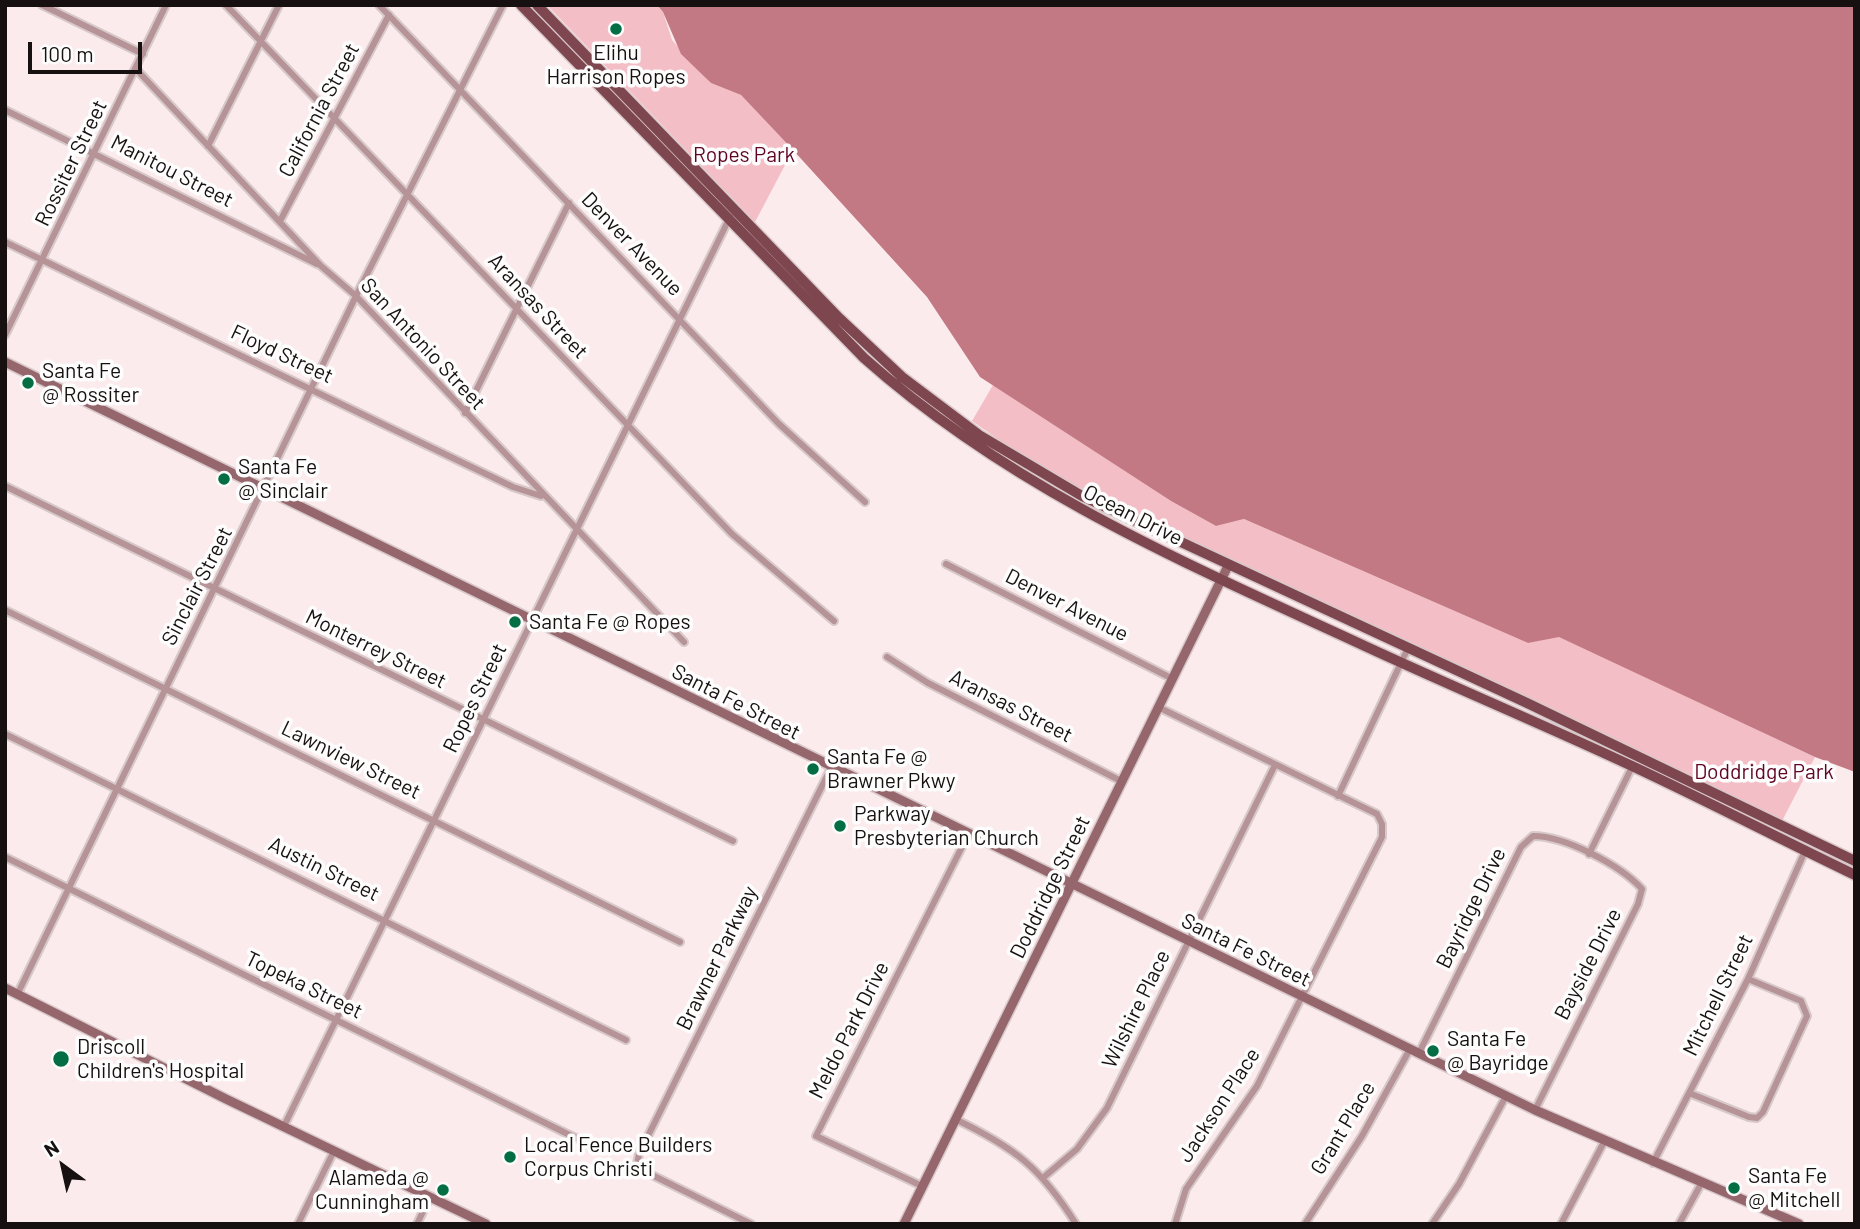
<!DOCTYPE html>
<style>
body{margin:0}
#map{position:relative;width:1860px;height:1229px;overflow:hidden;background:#fcebec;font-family:Barlow,sans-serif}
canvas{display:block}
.frame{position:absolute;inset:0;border:7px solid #171010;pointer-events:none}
.north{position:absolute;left:28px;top:1131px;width:70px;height:70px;-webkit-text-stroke:5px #fdfdfd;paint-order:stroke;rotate:327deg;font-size:19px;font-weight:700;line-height:28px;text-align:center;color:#171010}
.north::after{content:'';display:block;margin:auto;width:24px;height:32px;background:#171010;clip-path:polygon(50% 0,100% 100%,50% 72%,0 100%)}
.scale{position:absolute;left:28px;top:42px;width:114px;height:32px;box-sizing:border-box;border:4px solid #171010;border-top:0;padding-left:9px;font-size:21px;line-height:24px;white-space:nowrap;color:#171010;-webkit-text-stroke:5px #fdfdfd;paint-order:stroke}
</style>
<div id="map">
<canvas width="1860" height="1229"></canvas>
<div class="frame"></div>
<div class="north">N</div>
<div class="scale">100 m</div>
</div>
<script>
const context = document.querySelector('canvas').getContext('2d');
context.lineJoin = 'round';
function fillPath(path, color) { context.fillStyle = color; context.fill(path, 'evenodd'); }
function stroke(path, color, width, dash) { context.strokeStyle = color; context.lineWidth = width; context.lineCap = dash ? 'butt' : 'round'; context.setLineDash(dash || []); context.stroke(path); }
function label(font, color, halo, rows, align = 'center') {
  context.font = font + ' Barlow,sans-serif'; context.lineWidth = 7; context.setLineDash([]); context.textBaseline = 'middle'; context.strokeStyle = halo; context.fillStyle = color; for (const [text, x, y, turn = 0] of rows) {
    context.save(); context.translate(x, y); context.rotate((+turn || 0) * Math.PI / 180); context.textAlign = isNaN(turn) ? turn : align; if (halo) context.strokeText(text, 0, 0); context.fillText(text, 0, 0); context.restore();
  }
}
fillPath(new Path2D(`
 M547,5H657L663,12L672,40L711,83L741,95L793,150L755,222Z
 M993,385L1171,501L1216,526L1244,519L1528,643L1559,636L1815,757L1782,821L1060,478L1025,458L972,421Z`), '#f3bec5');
fillPath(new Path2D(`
 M657,5H1855V772L1815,757L1559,637L1528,643L1244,519L1216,526L1171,501L980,377L927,297L793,150L741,95L711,83L681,54L663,12Z`), '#c27984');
const street = new Path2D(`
 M42,5L143,54
 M226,5L732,534L834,621
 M379,5L779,424L865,502
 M136,69L321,266L356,296L684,642
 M5,110L317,264
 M208,146L279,5
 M280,221L389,15
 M5,242L513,487L541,496
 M5,335L166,5
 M465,413L569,203
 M5,486L733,841
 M946,564L1171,678
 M5,610L680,942
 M887,657L928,683L1121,781
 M1158,707L1377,814L1382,824V837L1257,1086L1186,1189L1175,1224
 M5,734L626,1040
 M1338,796L1408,648
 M1589,854L1633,765
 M5,857L588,1144
 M17,995L356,296L503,5
 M1419,1053L1521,847L1533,836C1565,836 1620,865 1642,889L1638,904L1535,1110
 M1689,1093L1749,1117L1757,1118L1763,1112L1807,1016L1801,1001L1748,979
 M955,1119C1015,1148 1040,1167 1076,1224
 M284,1126L730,217
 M1653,1163L1748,979L1806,849
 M1044,1177L1077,1149L1107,1108L1275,765
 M922,1186L816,1136L968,835
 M298,1224L334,1151
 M417,1224L430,1197
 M751,1224L646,1172L637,1164L639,1154L831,768
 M1305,1224L1362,1136L1410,1049
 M1432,1224L1459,1184L1506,1096
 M1561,1224L1604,1142
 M1679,1224L1701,1184`);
const secondary = new Path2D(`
 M5,362L1535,1110L1799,1224
 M5,988L226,1099L486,1224
 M904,1224L1228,566`);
const primary = new Path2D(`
 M521,5L864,358C1009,487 1180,561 1354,641C1446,684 1540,723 1632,766C1707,801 1780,839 1855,875
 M537,5L839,318L902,377L979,435L1082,496L1527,703L1855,861`);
stroke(street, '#d7c8c9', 10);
stroke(secondary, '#d7c8c9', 12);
stroke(primary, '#d7c8c9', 13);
stroke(street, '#b59397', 6);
stroke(secondary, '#96666d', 9);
stroke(primary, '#7e464f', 10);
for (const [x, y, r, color] of [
 [616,29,7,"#036d43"],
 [28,383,7,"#036d43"],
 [224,479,7,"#036d43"],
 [515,622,7,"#036d43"],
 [813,769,7,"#036d43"],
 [840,826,7,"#036d43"],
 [1433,1051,7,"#036d43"],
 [61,1059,9,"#036d43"],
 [510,1157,7,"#036d43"],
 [1734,1188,7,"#036d43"],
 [443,1190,7,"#036d43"]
]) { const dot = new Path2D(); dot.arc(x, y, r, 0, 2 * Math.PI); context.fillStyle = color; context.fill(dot); stroke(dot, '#fdfdfd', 2.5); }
label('21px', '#171010', '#fdfdfd', [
 ["Elihu",616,53,"center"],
 ["Harrison Ropes",616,77,"center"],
 ["Santa Fe",42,371],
 ["@ Rossiter",42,395],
 ["Santa Fe",238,467],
 ["@ Sinclair",238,491],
 ["Santa Fe @ Ropes",529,622],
 ["Santa Fe @",827,757],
 ["Brawner Pkwy",827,781],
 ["Parkway",854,814],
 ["Presbyterian Church",854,838],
 ["Santa Fe",1447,1039],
 ["@ Bayridge",1447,1063],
 ["Driscoll",77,1047],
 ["Children's Hospital",77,1071],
 ["Local Fence Builders",524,1145],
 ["Corpus Christi",524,1169],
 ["Santa Fe",1748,1176],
 ["@ Mitchell",1748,1200],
 ["Alameda @",429,1178,"right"],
 ["Cunningham",429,1202,"right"]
], 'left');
label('21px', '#171010', '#fdfdfd', [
 ["California Street",319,110,-62],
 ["Rossiter Street",71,163,-64],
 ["Manitou Street",172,171,27],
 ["Denver Avenue",632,244,46],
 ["Aransas Street",538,306,47],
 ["San Antonio Street",423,344,47],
 ["Floyd Street",282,354,25],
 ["Ocean Drive",1133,515,27],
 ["Sinclair Street",197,586,-63],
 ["Denver Avenue",1067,605,27],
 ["Monterrey Street",376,649,26],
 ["Ropes Street",475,698,-64],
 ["Santa Fe Street",736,702,27],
 ["Aransas Street",1011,706,27],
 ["Lawnview Street",351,760,26],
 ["Austin Street",324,869,26],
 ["Doddridge Street",1050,887,-64],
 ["Bayridge Drive",1471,908,-64],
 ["Santa Fe Street",1246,950,26],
 ["Brawner Parkway",717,958,-64],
 ["Bayside Drive",1588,964,-63],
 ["Topeka Street",304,985,26],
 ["Mitchell Street",1718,995,-64],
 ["Wilshire Place",1136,1009,-64],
 ["Meldo Park Drive",849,1030,-63],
 ["Jackson Place",1219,1105,-57],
 ["Grant Place",1343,1128,-59]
]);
label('21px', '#600423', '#fdfdfd', [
 ["Ropes Park",744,155],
 ["Doddridge Park",1764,772]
]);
</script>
